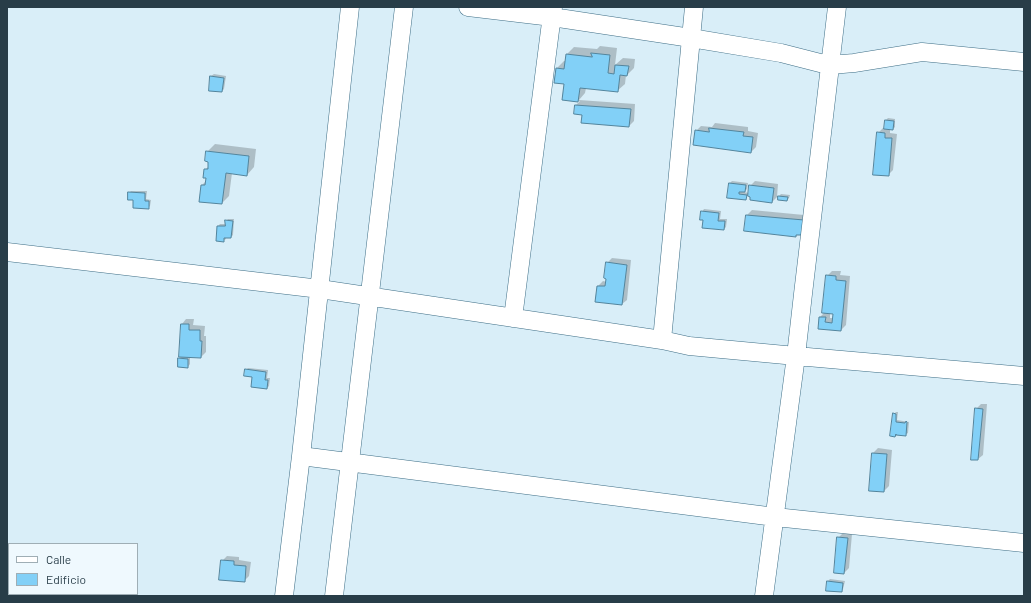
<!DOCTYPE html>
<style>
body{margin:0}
#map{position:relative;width:1031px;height:603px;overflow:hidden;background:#d9eef8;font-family:Barlow,sans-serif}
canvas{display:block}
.frame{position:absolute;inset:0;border:8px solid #283d48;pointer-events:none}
.legend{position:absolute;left:8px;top:543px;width:130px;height:52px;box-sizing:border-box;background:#eff9fe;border:1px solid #9faeb5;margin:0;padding:5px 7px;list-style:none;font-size:12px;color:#283d48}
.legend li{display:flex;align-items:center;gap:8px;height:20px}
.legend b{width:20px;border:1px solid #9faeb5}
</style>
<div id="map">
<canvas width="1031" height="603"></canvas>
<div class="frame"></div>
<ul class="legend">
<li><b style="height:5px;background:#fff"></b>Calle</li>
<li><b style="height:11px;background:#82d0f7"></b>Edificio</li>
</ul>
</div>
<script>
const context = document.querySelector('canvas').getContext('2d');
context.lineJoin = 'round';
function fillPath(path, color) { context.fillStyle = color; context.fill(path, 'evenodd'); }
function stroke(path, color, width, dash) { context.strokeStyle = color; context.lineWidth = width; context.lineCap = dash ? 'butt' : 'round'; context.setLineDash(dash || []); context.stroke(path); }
fillPath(new Path2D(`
 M600,46L617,48L615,65L623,58L635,59L634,68L627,75H626L625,84L617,91L586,88L585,93L579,100L635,104L634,121L629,126L583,114L575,113L576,105L580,101L564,99L565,84L557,68L564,61H566L567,54L574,47L597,49Z
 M214,74L226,76L224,89L222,91L211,76Z
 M888,118L895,119V127L893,129H890V133L897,134L893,170L888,175L878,133L883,128H885L886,120Z
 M715,123L748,127V131L758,133L756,147L751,152L696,131L701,126L712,127Z
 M215,144L256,149L254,167L247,175L232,173L229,196L222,203L202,185L207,180V177L205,170L209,166L207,152Z
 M732,181L748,183L747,189L744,192L749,193L750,186L755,181L778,184L777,197L772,202L751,200V196L748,195L746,199L728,197L730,183Z
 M131,191H147L146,199L151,200L150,206L148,208L134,199L129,193Z
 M781,194L790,195L789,198L787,200L779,196Z
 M704,209L721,211L720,219H727L726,227L724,229L704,219L702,212Z
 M752,210L804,215L802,230L796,236L747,215Z
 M228,219H234L233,235L231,237H226V239L223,241L218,226L220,224H226V221Z
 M612,258L631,260L627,300L622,304L598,286L603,281L607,282V263Z
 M832,271H841L840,275L850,276L846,325L841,330L819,328L820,317L825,312L827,276ZM830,313H834V318H830Z
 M186,319H194L193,325L205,326L204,336H206V352L201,357L190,356V364L188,367L179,359L182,356V324Z
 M248,368L268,370L267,378H270L269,386L267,388L252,387L253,376L246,370Z
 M981,404H987L983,455L978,459L976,409Z
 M896,412H898L897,420L909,422L908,433L905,435L897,434L895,436L894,414Z
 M878,448L892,450L889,486L884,491L873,453Z
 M843,533L852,534L849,568L844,573L838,538Z
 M227,556L239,557V560L251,562L249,576L244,581L222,561Z
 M830,579L845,581L843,589L841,591L828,581Z`), '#0003');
const building = new Path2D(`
 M591,53L610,55L608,73L614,74L615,65L629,66L627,76L620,75L618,92L580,88L578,102L562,100L564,84L554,83L556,68L564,69L566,54L592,57Z
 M210,76L224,78L222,92L209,91Z
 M575,105L631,109L629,127L581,123L582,115L574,114Z
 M885,120L894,121L893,130L884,129Z
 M709,128L744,132L743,136L753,137L751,153L693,145L695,130L709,132Z
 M877,132L885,133V138H892L889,176L873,175Z
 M206,151L249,156L247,176L226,173L222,204L199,202L201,185H205L206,178H203L204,169H208V162L205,161Z
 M729,183L746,185L745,192H739V194L747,195L746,200L727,198Z
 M749,185L774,188L772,203L750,200V197L748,196Z
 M128,192L145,193V201H149V209L133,208V200H128Z
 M778,196L788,197L787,201L778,200Z
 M701,211L719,213L718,221H725L724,230L702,228L703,220H700Z
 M746,215L804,220L803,235H796V237L744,231Z
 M225,220L233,221L231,238H224V242L216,241L217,226H225Z
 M606,262L627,265L622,305L595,302L597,286H605L606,279L604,278Z
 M826,275L836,276V280L846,281L841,331L818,329L819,317H826L825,322L832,323L833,314L822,313Z
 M181,324H189V330H200V341H202L201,358L179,357Z
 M178,358L188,359V368L178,367Z
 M245,369L266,372L265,380H268L267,389L251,387L252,377L244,376Z
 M975,408L983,409L978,460H971Z
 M893,413L896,414V422L905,423L906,421L907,422L906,436L896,435V434L895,437L890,436Z
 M872,453L887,454L884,492L869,491Z
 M837,537L848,538L844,574L834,573Z
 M221,560L234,561V565L246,566L245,582L219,580Z
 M827,581L843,583L842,592L826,591Z`);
fillPath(building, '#82d0f7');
stroke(building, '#53849c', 1);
const minor = new Path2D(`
 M468,7L552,17L691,38L781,53L824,64L831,65L854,63L922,52L1024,62
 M7,252L320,289L662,340L689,346L796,356L1024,376
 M513,318L553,7
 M662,340L694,7
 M301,456L775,517L1024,543
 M284,596L301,456L350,7
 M334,596L404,7
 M764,596L796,356L803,294L837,7`);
stroke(minor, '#3e6e86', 19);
stroke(minor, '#fff', 18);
</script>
